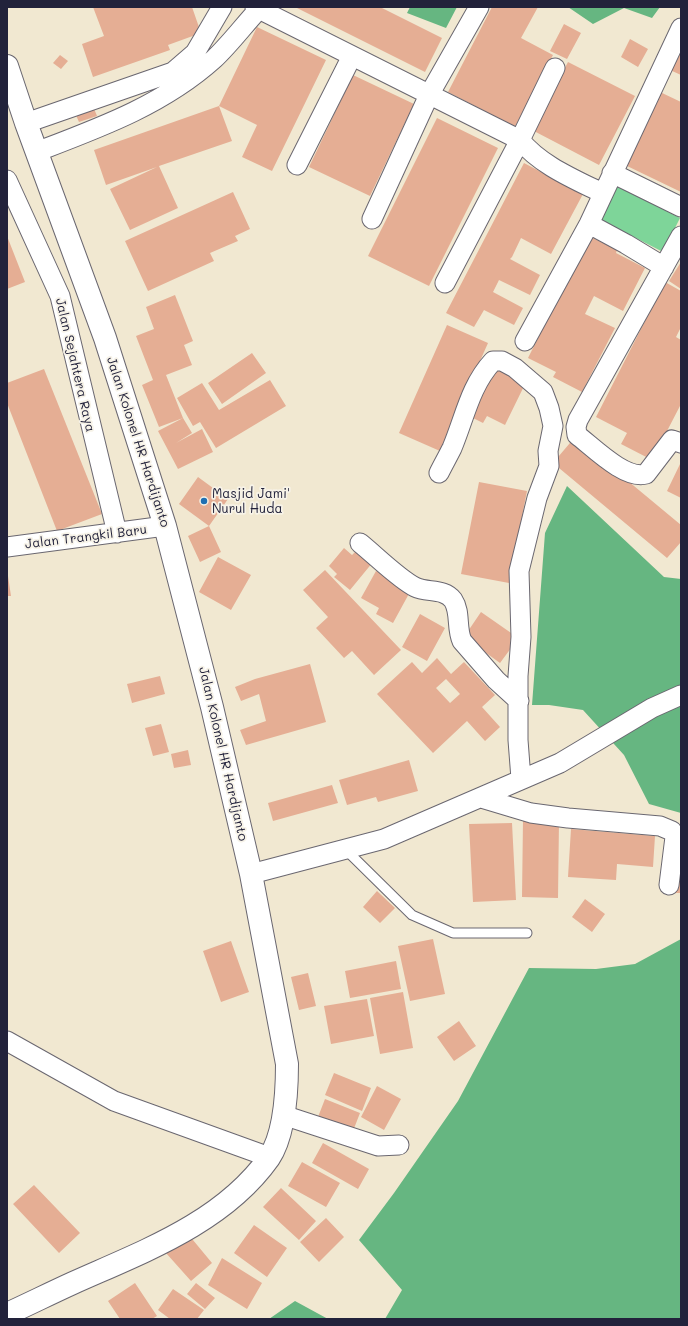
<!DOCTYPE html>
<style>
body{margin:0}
#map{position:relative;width:688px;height:1326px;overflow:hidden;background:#f1e8d1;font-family:Mali,sans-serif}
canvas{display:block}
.frame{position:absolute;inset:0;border:8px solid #22223b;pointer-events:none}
</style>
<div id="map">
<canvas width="688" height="1326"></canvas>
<div class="frame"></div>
</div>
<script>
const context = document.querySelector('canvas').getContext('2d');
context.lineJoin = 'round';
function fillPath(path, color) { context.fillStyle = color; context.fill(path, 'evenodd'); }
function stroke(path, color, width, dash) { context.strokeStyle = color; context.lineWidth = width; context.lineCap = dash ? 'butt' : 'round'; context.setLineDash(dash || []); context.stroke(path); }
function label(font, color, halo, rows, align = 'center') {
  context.font = font + ' Mali,sans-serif'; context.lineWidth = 3.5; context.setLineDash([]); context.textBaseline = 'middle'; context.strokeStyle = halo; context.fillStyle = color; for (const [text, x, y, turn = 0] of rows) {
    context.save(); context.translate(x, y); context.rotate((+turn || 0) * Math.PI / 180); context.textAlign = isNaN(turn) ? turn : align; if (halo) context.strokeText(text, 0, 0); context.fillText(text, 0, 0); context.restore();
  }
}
fillPath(new Path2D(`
 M616,185L680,218L663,252L599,219Z`), '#7ed599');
fillPath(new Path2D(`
 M410,7H457L446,28L407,13Z
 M568,7H660L652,18L624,8L593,24Z
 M567,486L664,577L681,579V813L649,804L624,755L583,710L549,705H532L545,533Z
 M681,939V1319H385L402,1290L359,1240L394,1193L458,1101L529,968L596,969L635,964Z
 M295,1301L328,1319H269Z`), '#66b681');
fillPath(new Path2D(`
 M93,7H192L201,33L168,45L170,50L93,77L82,44L104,36Z
 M295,7H380L442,38L425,72Z
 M492,7H538L521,38L553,55L515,127L448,92Z
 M564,24L581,33L567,59L550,51Z
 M257,27L326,60L272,171L242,157L257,125L219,106L232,141L159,166L178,208L130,230L110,189L157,167L106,185L94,150L219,106Z
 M630,39L648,49L638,67L621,57Z
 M681,48V75L670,70Z
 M60,55L68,61L61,69L53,63Z
 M568,62L635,96L599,165L532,130Z
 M353,75L414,104L370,196L309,167Z
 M660,92L681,102V192L625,165Z
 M93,106L97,116L79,122L75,113Z
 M437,118L498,148L429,286L368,256Z
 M524,163L583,194L551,254L521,238L512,257L510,259L540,275L530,295L499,280L493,292L523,308L514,325L484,310L474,327L446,313Z
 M233,192L250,229L235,236L238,241L210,253L214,261L148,291L125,241Z
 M7,236L25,282L7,289Z
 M589,236L617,250L616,253L645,268L623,311L594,296L585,314L615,328L582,392L553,377L556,372L528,358Z
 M681,262V289L669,281Z
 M665,282L681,291V327L676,337L681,340V404L652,460L621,444L627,433L596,417Z
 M175,295L193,341L184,345L192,365L166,375L183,418L159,427L142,385L153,380L136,336L154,329L146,307Z
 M447,325L488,343L440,451L399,433Z
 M252,353L266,373L222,404L208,383Z
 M493,363L527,380L505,425L487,416L483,423L467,415Z
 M44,369L102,514L57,531L7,403V383Z
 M270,380L286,406L216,448L200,422L193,426L177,398L202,383L219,410Z
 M183,418L192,433L176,443L202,429L213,452L178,469L158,431Z
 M575,437L681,525V542L667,558L553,463Z
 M681,462V498L667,491Z
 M198,477L228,499L209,526L179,504Z
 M479,482L527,491L509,583L461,574Z
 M209,526L221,552L200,562L188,536Z
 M344,548L352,555L358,549L373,562L350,590L334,577L337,574L329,566Z
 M218,557L251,575L231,610L199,592Z
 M325,570L401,650L374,675L352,651L344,658L316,628L328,617L303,590Z
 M376,571L411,590L393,623L376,614L379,608L361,598Z
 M8,576L11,596H7V577Z
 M481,612L514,635L510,641L514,644L500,663L464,637Z
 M420,614L445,628L427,661L402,647Z
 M437,658L451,674L464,662L495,695L482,707L500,727L485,741L467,721L433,753L377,694L412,662L422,673ZM446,679L460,694L450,703L436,688Z
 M310,664L326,722L246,745L240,730L266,721L259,694L241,701L235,687L255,679Z
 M160,676L165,694L132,703L127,684Z
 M161,724L169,752L153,756L145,728Z
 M188,750L191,765L174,768L171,754Z
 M409,760L418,791L378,802L376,797L347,805L339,780Z
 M332,785L338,803L273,821L268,803Z
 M523,820L559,821L558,898L522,897Z
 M512,823L516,900L473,902L469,824Z
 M571,829L655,836L653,867L617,864L616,880L568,877Z
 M680,853H681V893H675Z
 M377,891L395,908L380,923L363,907Z
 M585,899L605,914L592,932L572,917Z
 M433,939L445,994L410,1001L398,946Z
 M231,941L249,992L221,1002L203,951Z
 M396,961L401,989L350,998L345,971Z
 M308,973L316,1006L299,1010L291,977Z
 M403,992L413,1048L380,1054L370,998Z
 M367,999L374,1036L331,1044L324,1006Z
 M459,1021L476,1046L454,1061L437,1037Z
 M334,1073L371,1088L362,1111L325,1095Z
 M377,1086L401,1099L384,1130L361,1117Z
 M325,1099L360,1113L353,1131L318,1117Z
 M323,1143L369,1169L358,1189L312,1163Z
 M302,1162L340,1183L326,1207L288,1186Z
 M34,1185L80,1233L59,1253L13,1204Z
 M281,1188L316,1221L299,1240L263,1207Z
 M326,1218L344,1237L319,1262L300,1242Z
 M254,1225L287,1248L267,1277L234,1253Z
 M188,1234L212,1263L191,1281L166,1253Z
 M222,1258L262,1283L247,1309L208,1285Z
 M135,1283L157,1316L152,1319H120L108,1301Z
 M196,1283L215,1298L205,1309L187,1294Z
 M173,1289L204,1310L197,1319H170L158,1310Z`), '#e5ae94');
const lane = new Path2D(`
 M345,849L412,915L453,933H527`);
const street = new Path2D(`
 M255,7L520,140C540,165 574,179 602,193
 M26,123L173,72L195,53L222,7
 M36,152C99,128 163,105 214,59C230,44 244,25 259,9
 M297,165L352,56
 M612,173L681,207
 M7,180L60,296L117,533
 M372,219L429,95L479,7
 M589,224L626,244L664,267
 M681,236L578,420L576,427L577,435C593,447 625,480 646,474L672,440L681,443
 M445,283L520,140L555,68
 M525,341L589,224L681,28
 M439,473C443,465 448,456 452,448C465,417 470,386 493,361H502L515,368L543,392L549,408L553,426L548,451L549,466L537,498L519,571L521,637L518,676V740L521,779
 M360,543C375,555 399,579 415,587C427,593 444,588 453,600C461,612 456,628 462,641L496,680L519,701
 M7,547L165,526
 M481,798L531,813L568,818L660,826L672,831L675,837L669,885
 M251,874L384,839L560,763L652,708L681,695
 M7,1041L114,1101L269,1157
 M283,1115L378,1146L399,1145`);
const secondary = new Path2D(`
 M7,66L26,123L105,338L165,526L212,707L251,874L287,1064C287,1093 285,1134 269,1158C223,1223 142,1252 73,1283C51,1293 29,1304 7,1314`);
stroke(lane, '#6a6770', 11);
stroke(street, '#6a6770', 21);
stroke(secondary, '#6a6770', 24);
stroke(lane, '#fff', 9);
stroke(street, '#fff', 19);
stroke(secondary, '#fff', 22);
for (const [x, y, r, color] of [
 [204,501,4,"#1f6fb2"]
]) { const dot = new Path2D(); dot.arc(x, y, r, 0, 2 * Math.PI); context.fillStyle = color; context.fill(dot); stroke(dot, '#f7f3e8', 1.5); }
label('13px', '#22223b', '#f7f3e8', [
 ["Jalan Sejahtera Raya",75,365,77],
 ["Jalan Kolonel HR Hardijanto",138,442,72],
 ["Jalan Trangkil Baru",86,537,-7],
 ["Jalan Kolonel HR Hardijanto",223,754,77]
]);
label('13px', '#22223b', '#f7f3e8', [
 ["Masjid Jami'",212,494],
 ["Nurul Huda",212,509]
], 'left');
</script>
